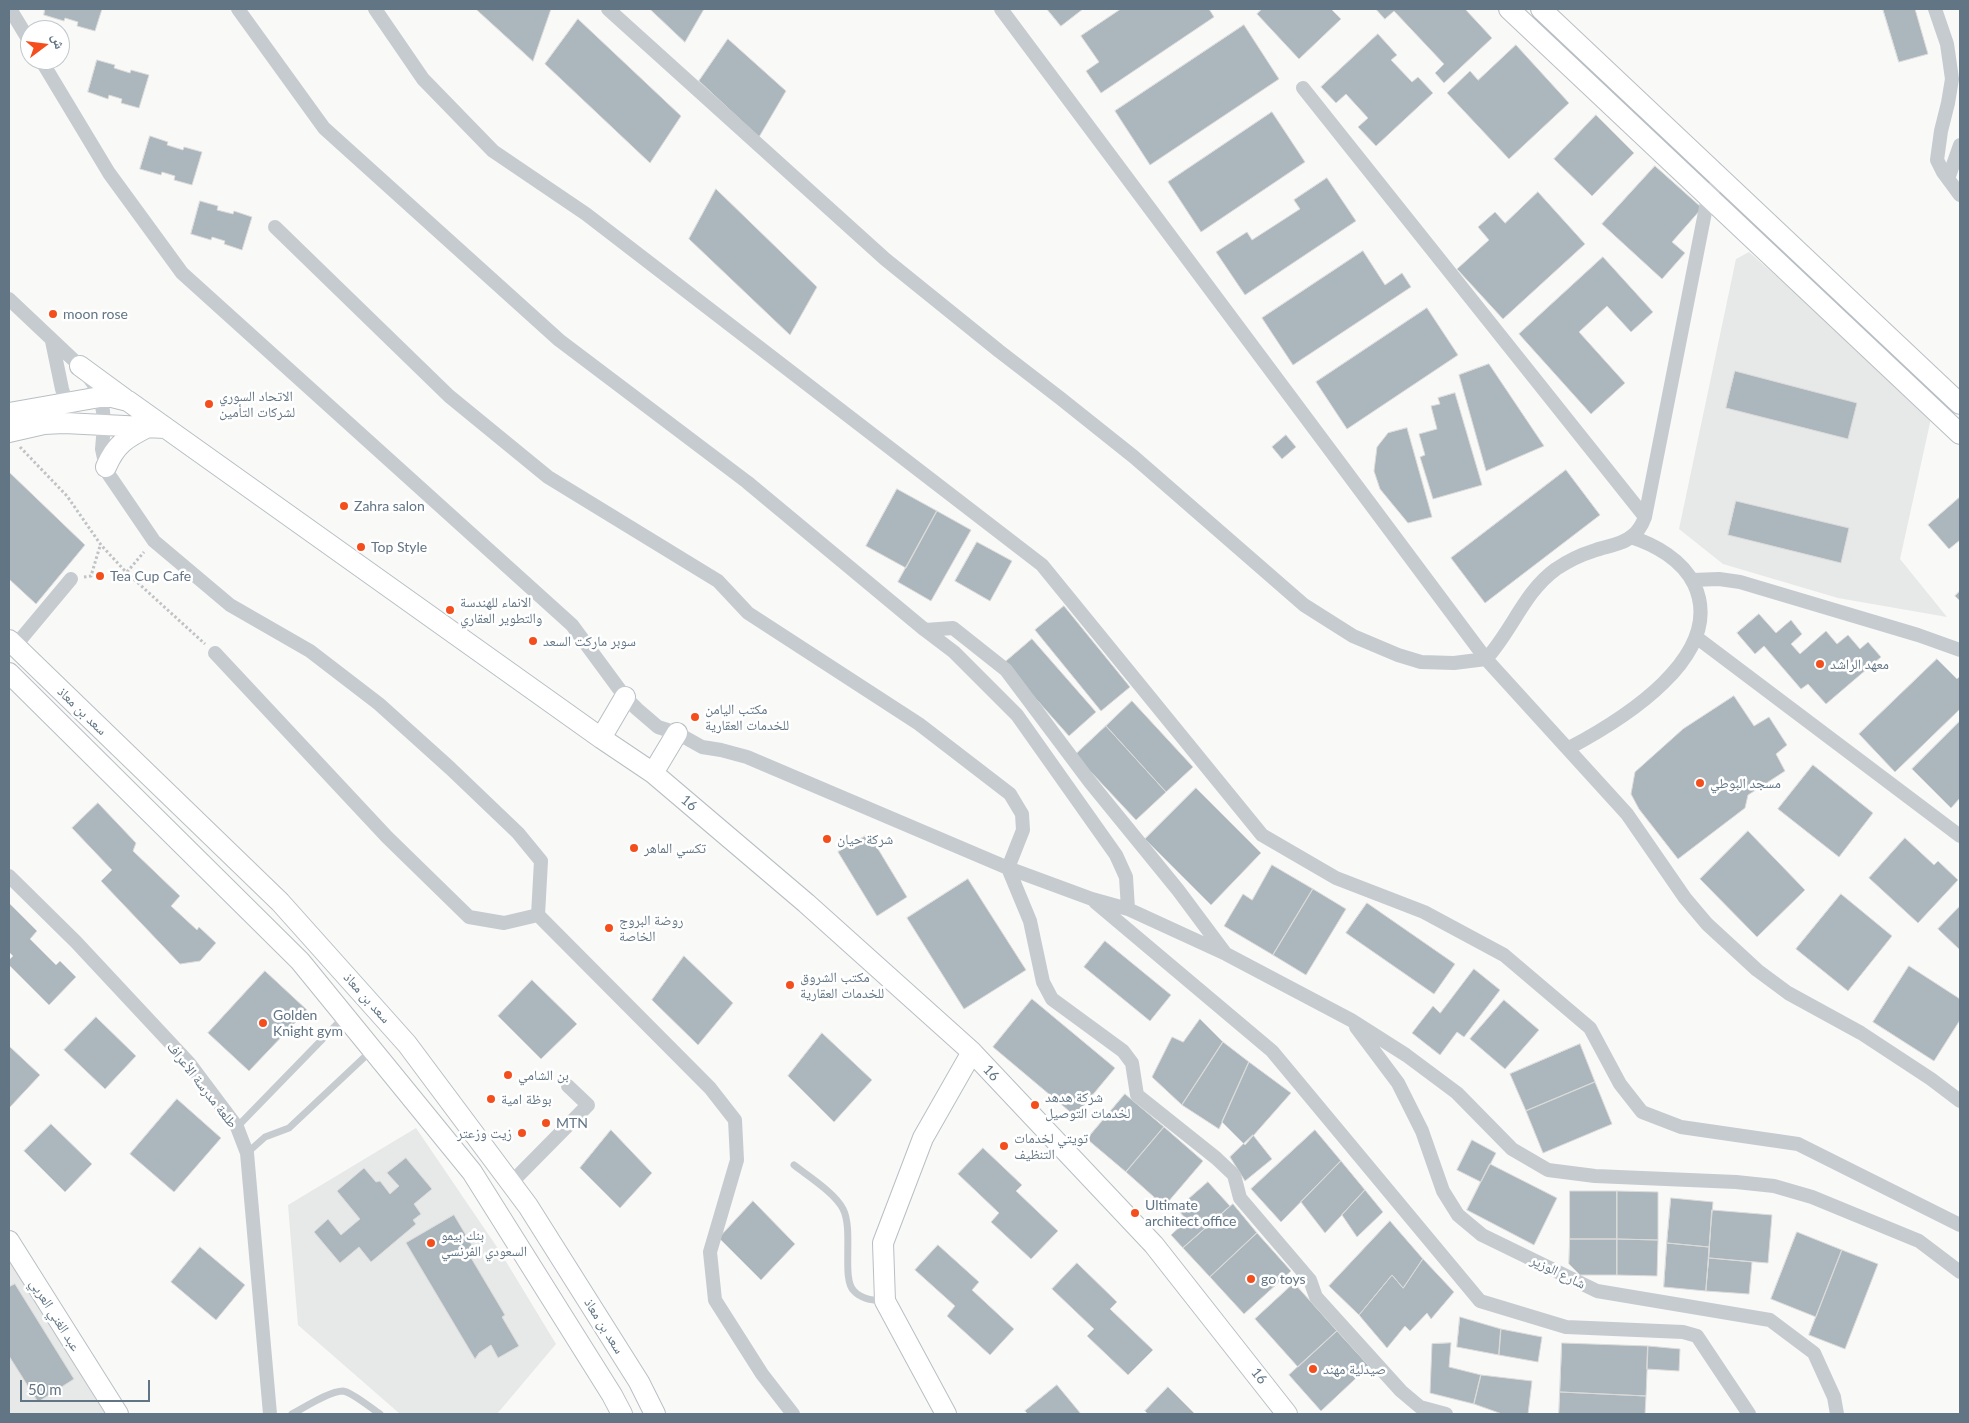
<!DOCTYPE html>
<meta charset="utf-8">
<style>
body{margin:0}
#map{position:relative;width:1969px;height:1423px;overflow:hidden;background:#f9f9f7;font-family:Lato,"Noto Naskh Arabic",sans-serif}
canvas{display:block}
.frame{position:absolute;inset:0;border:10px solid #617585;pointer-events:none}
.north{position:absolute;left:20px;top:20px;width:50px;height:50px;box-sizing:border-box;background:#fff;border:1px solid #c0c8ce;border-radius:50%;rotate:75deg;font-size:14px;font-weight:700;line-height:20px;text-align:center;color:#617585}
.north::after{content:'';display:block;margin:auto;width:18px;height:22px;background:#f44e1d;clip-path:polygon(50% 0,100% 100%,50% 72%,0 100%)}
.scale{position:absolute;left:20px;top:1380px;width:130px;height:22px;box-sizing:border-box;border:2px solid #617585;border-top:0;padding-left:6px;font-size:15px;line-height:18px;white-space:nowrap;color:#617585;-webkit-text-stroke:4px #fff;paint-order:stroke}
</style>
<div id="map">
<canvas width="1969" height="1423"></canvas>
<div class="frame"></div>
<div class="north">ش</div>
<div class="scale">50 m</div>
</div>
<script>
const context = document.querySelector('canvas').getContext('2d');
context.lineJoin = 'round';
function fillPath(path, color) { context.fillStyle = color; context.fill(path, 'evenodd'); }
function stroke(path, color, width, dash) { context.strokeStyle = color; context.lineWidth = width; context.lineCap = dash ? 'butt' : 'round'; context.setLineDash(dash || []); context.stroke(path); }
function label(font, color, halo, rows, align = 'center') {
  context.font = font + ' Lato,"Noto Naskh Arabic",sans-serif'; context.lineWidth = 5; context.setLineDash([]); context.textBaseline = 'middle'; context.strokeStyle = halo; context.fillStyle = color; for (const [text, x, y, turn = 0] of rows) {
    context.save(); context.translate(x, y); context.rotate((+turn || 0) * Math.PI / 180); context.textAlign = isNaN(turn) ? turn : align; if (halo) context.strokeText(text, 0, 0); context.fillText(text, 0, 0); context.restore();
  }
}
fillPath(new Path2D(`
 M1749,252L1932,414L1900,559L1947,617L1838,598L1723,564L1679,529L1736,259Z
 M416,1128L499,1250L556,1344L497,1414H400L298,1325L288,1205Z
 M9,1259L14,1267L105,1414H9Z`), '#e7e8e8');
const building = new Path2D(`
 M45,9H102L95,31L77,26L78,22L65,18L64,21L44,15Z
 M476,9H551L533,61Z
 M650,9H704L685,42Z
 M1047,9H1083L1061,26Z
 M1121,9H1209L1214,17L1101,93L1086,71L1099,62L1081,36Z
 M1262,9H1331L1341,19L1299,59L1257,14Z
 M1376,9H1465L1492,38L1444,83L1435,73L1444,64L1394,11L1385,19Z
 M1883,9H1915L1928,54L1899,62Z
 M578,19L681,116L650,163L545,64Z
 M1244,25L1279,79L1150,165L1115,111Z
 M1378,34L1397,55L1391,60L1412,82L1418,77L1433,93L1376,146L1358,127L1368,118L1346,94L1336,103L1321,87Z
 M728,39L786,91L759,137L699,81Z
 M1516,45L1569,103L1509,159L1447,93L1470,71L1478,80Z
 M97,60L115,65L114,68L130,73L131,70L149,75L139,108L121,103L122,99L109,95L108,99L88,92Z
 M1272,112L1305,162L1201,232L1168,182Z
 M1596,115L1634,153L1592,196L1554,159Z
 M150,136L168,142L167,145L183,150L184,147L202,152L192,185L174,180L175,176L162,172L161,175L140,169Z
 M1655,166L1702,208L1672,242L1685,253L1662,279L1602,224Z
 M1327,178L1356,221L1245,295L1216,252L1247,232L1252,240L1300,209L1294,200Z
 M716,189L817,287L790,335L689,239Z
 M1538,192L1585,244L1503,319L1457,269L1489,240L1478,227L1495,212L1505,223Z
 M200,201L218,206L217,210L233,214L234,211L252,217L242,250L224,244L225,241L212,237L211,240L191,234Z
 M1363,251L1385,285L1402,273L1411,287L1293,365L1262,318Z
 M1603,257L1653,312L1631,332L1607,306L1579,332L1625,383L1591,414L1519,334Z
 M1427,308L1458,355L1347,429L1316,382Z
 M1489,364L1544,446L1486,471L1459,375Z
 M1735,371L1857,403L1848,439L1726,408Z
 M1455,393L1482,485L1433,499L1420,457L1425,455L1419,434L1437,429L1431,406L1440,404L1438,398Z
 M1407,428L1432,517L1408,523L1380,489L1374,471L1377,447L1388,433Z
 M1286,435L1296,447L1282,459L1272,447Z
 M1566,470L1600,515L1485,603L1451,558Z
 M9,472L85,545L36,604L9,579Z
 M897,489L937,511L906,568L866,546Z
 M1960,497V540L1949,549L1928,525Z
 M1736,501L1849,528L1841,563L1728,535Z
 M937,511L971,530L931,601L898,582Z
 M977,542L1012,561L990,601L955,581Z
 M1960,591V601L1955,596Z
 M1064,606L1130,687L1101,711L1035,630Z
 M1759,614L1776,633L1791,620L1802,634L1791,644L1800,654L1826,631L1837,644L1848,635L1860,649L1868,642L1881,657L1826,704L1808,684L1801,689L1764,646L1755,654L1737,633Z
 M1032,639L1096,712L1069,736L1004,663Z
 M1937,659L1957,679L1960,676V709L1895,772L1859,734Z
 M1734,696L1754,726L1769,717L1787,745L1776,754L1785,771L1748,795L1745,808L1678,859L1639,809L1631,794L1635,772L1683,729Z
 M1132,701L1193,767L1166,792L1106,726Z
 M1960,721V798L1951,808L1912,769Z
 M1106,726L1166,792L1136,820L1075,755Z
 M1813,765L1873,813L1839,857L1778,809Z
 M1196,788L1261,853L1211,905L1145,839Z
 M98,803L136,843L133,851L180,896L171,906L197,930L199,927L216,943L200,961L180,964L101,881L112,870L72,828Z
 M1748,831L1805,890L1757,937L1700,879Z
 M869,834L907,897L877,916L838,852Z
 M1905,838L1934,865L1938,861L1958,880L1918,923L1869,878Z
 M1272,865L1313,889L1273,955L1224,926L1243,894L1252,900Z
 M968,879L1026,970L964,1009L907,918Z
 M1313,889L1346,909L1306,975L1273,955Z
 M1841,894L1892,936L1848,991L1796,949Z
 M9,903L37,931L30,939L56,965L60,961L76,977L49,1005L9,965V960L13,956L9,952Z
 M1367,903L1455,964L1434,994L1346,933Z
 M1960,906V950L1938,929Z
 M1105,941L1171,995L1150,1021L1084,967Z
 M684,956L733,1003L698,1045L652,1000Z
 M1909,966L1960,999V1020L1934,1061L1873,1022Z
 M1474,969L1500,990L1464,1037L1457,1032L1440,1055L1412,1033L1433,1006L1440,1013Z
 M265,971L307,1010L249,1071L208,1033Z
 M532,980L577,1024L541,1059L498,1016Z
 M1032,999L1115,1068L1075,1116L993,1047Z
 M1504,1000L1539,1030L1505,1069L1470,1039Z
 M96,1017L136,1056L105,1089L64,1050Z
 M1200,1019L1223,1042L1182,1105L1152,1077L1172,1037L1183,1042Z
 M822,1033L872,1080L834,1122L788,1076Z
 M1223,1042L1249,1062L1219,1129L1182,1105Z
 M1580,1044L1595,1082L1526,1111L1510,1074Z
 M9,1046L40,1075L10,1107L9,1106Z
 M1249,1062L1291,1093L1245,1145L1222,1122Z
 M1595,1082L1612,1124L1543,1153L1526,1111Z
 M1125,1094L1164,1127L1126,1172L1087,1139Z
 M177,1099L221,1138L174,1192L130,1154Z
 M51,1124L92,1164L65,1192L24,1151Z
 M1164,1127L1203,1161L1162,1209L1151,1200L1154,1197L1126,1172Z
 M611,1130L652,1173L620,1208L580,1168Z
 M1315,1130L1341,1161L1281,1222L1251,1189Z
 M1253,1135L1272,1159L1245,1181L1230,1157Z
 M1472,1140L1496,1153L1481,1182L1457,1170Z
 M983,1148L1022,1185L1016,1191L1058,1231L1031,1259L991,1222L999,1213L958,1174Z
 M406,1158L432,1189L414,1204L421,1214L413,1220L416,1224L371,1262L359,1247L340,1263L314,1232L328,1219L341,1235L360,1219L337,1191L364,1168L376,1182L380,1181L390,1194L399,1186L387,1173Z
 M1341,1161L1365,1190L1325,1233L1301,1202Z
 M1490,1164L1557,1198L1534,1245L1467,1210Z
 M1208,1182L1230,1206L1183,1248L1171,1235L1187,1220L1177,1209Z
 M1365,1190L1383,1212L1357,1237L1342,1215Z
 M1570,1191H1617V1239H1570Z
 M1617,1191L1658,1192V1240L1617,1239Z
 M1671,1198L1713,1202L1709,1247L1667,1243Z
 M753,1201L795,1244L761,1280L719,1238Z
 M1233,1204L1257,1233L1210,1277L1183,1248Z
 M1712,1210L1772,1215L1768,1263L1709,1258Z
 M454,1215L473,1247L467,1251L505,1315L502,1317L519,1346L498,1358L491,1345L479,1353L475,1359L406,1243Z
 M1390,1221L1423,1259L1403,1288L1392,1275L1359,1315L1329,1286Z
 M1797,1232L1842,1250L1816,1317L1771,1299Z
 M1257,1233L1291,1271L1244,1314L1210,1277Z
 M1570,1239H1617V1275H1580L1569,1264Z
 M1617,1239L1658,1240L1657,1276L1617,1275Z
 M1667,1243L1709,1247L1706,1291L1664,1287Z
 M938,1245L979,1282L972,1290L1014,1329L990,1355L947,1316L955,1306L915,1270Z
 M200,1247L245,1285L216,1320L171,1282Z
 M1842,1250L1878,1264L1845,1349L1809,1335Z
 M1709,1258L1752,1262L1749,1294L1706,1291Z
 M1423,1259L1454,1292L1431,1319L1427,1313L1410,1331L1405,1326L1387,1348L1359,1315L1392,1275L1403,1288Z
 M1077,1263L1117,1302L1110,1309L1153,1350L1128,1375L1087,1336L1094,1329L1052,1289Z
 M1294,1283L1337,1331L1298,1367L1255,1319Z
 M15,1284L74,1379L38,1402L9,1356V1287Z
 M1460,1317L1501,1329L1499,1355L1457,1347Z
 M1501,1329L1542,1337L1538,1362L1499,1355Z
 M1337,1331L1369,1366L1321,1411L1289,1375Z
 M1451,1343L1449,1367L1481,1375L1474,1404L1430,1393L1432,1344Z
 M1562,1343L1648,1346L1646,1396L1560,1392Z
 M1648,1346L1680,1349L1679,1371L1647,1369Z
 M1481,1375L1532,1381L1528,1414H1502L1474,1404Z
 M1057,1385L1081,1414H1028L1025,1411Z
 M1168,1387L1195,1414H1148L1145,1411Z
 M1560,1392L1646,1396L1645,1414H1559Z`);
fillPath(building, '#acb6bd');
stroke(building, '#dbdbd9', 1);
const secondary = new Path2D(`
 M1509,9L1960,434
 M1541,9L1960,404
 M80,366L125,399
 M9,413L100,397H112L128,401L601,738L653,773L806,903L972,1052L1154,1245L1287,1414
 M9,432L44,424L64,423L165,428
 M106,467C116,444 126,438 148,427
 M9,640L280,902L407,1044L528,1206L639,1382L655,1414
 M9,673L300,961L472,1172L612,1395L622,1414
 M601,738L625,697
 M653,773L677,733
 M9,1241L118,1414
 M946,1414L885,1301L883,1243L923,1138L972,1052`);
stroke(secondary, '#b8bfc4', 22);
stroke(new Path2D(`
 M20,447L67,496L101,545L126,572L205,644
 M127,572L144,552
 M84,577L91,576L100,546`), '#c0c3c5', 3, [2.5, 2.5]);
stroke(new Path2D(`
 M237,1127L343,1018
 M247,1153L265,1137L289,1128L372,1050
 M794,1165C808,1176 835,1193 843,1209C854,1230 841,1279 854,1291C861,1299 872,1300 882,1301
 M292,1414C304,1408 329,1391 343,1391C352,1392 372,1409 380,1414`), '#c6cbcf', 7);
stroke(new Path2D(`
 M10,9L30,42
 M238,9L324,128L559,340L747,482L925,630L954,652L1017,715L1116,855L1126,877L1128,909
 M375,9L423,79L493,151L586,214L1042,565L1262,835L1336,878L1424,912L1504,955L1590,1028L1620,1084L1642,1112L1681,1127L1798,1144L1960,1225
 M608,9L885,259L999,351L1060,398L1134,457L1304,605L1353,636L1398,655L1421,662L1454,663L1486,659C1512,631 1524,592 1556,569C1568,561 1580,555 1593,551C1606,546 1622,545 1632,536C1639,531 1642,525 1645,517L1708,197L1721,178
 M1001,9L1486,659L1627,814L1685,898L1707,924L1757,970L1788,993L1861,1033L1931,1079L1960,1101
 M1935,9L1947,44L1952,79L1948,103L1941,131L1937,160L1943,172L1960,195
 M41,60L109,173L182,273L572,625L625,697L637,709L658,727L677,733L702,747L721,750L747,757L1008,868L1092,899L1128,909L1226,954L1351,1020L1406,1055L1457,1093L1512,1149L1548,1170L1595,1176L1736,1182L1774,1186L1812,1197L1919,1241L1960,1272
 M1303,88L1645,517
 M1948,179L1960,145
 M275,227L449,396L548,477L718,581L748,613L919,724L1010,794L1022,814L1023,830L1008,868L1030,921L1043,982L1052,999L1123,1051L1132,1063L1137,1095L1216,1158L1234,1175L1240,1198L1310,1280L1316,1297L1401,1391L1420,1407L1446,1414
 M9,299L80,366L93,383L100,397L103,411L104,426L102,449L107,472L154,541L230,605L310,651L379,704L450,768L518,833L541,861L538,915L710,1088L735,1120L737,1160L710,1252L715,1300L762,1374L793,1414
 M52,341L62,389L69,411
 M1692,580L1719,579L1740,582L1918,635L1960,650
 M925,630L953,628L1006,670L1090,782L1178,890L1225,953
 M1696,637L1960,836
 M15,646L71,579
 M215,653L387,837L469,917L504,923L538,915
 M1569,748C1620,721 1728,656 1694,584C1682,560 1656,545 1631,537
 M9,876L76,942L189,1063L237,1127L247,1153L270,1414
 M1095,902L1272,1051L1480,1301L1566,1327L1683,1332L1697,1336L1749,1414
 M1356,1027L1398,1083L1422,1131L1443,1191L1458,1215L1482,1235L1597,1291L1770,1320L1814,1353L1834,1397L1837,1414
 M511,1183L588,1105L568,1086`), '#c6cbcf', 14);
stroke(secondary, '#fff', 20);
for (const [x, y, r, color] of [
 [53,314,5,"#f44e1d"],
 [209,404,5,"#f44e1d"],
 [344,506,5,"#f44e1d"],
 [361,547,5,"#f44e1d"],
 [100,576,5,"#f44e1d"],
 [450,610,5,"#f44e1d"],
 [533,641,5,"#f44e1d"],
 [1820,664,5,"#f44e1d"],
 [695,717,5,"#f44e1d"],
 [1700,783,5,"#f44e1d"],
 [827,839,5,"#f44e1d"],
 [634,848,5,"#f44e1d"],
 [609,928,5,"#f44e1d"],
 [790,985,5,"#f44e1d"],
 [263,1023,5,"#f44e1d"],
 [508,1075,5,"#f44e1d"],
 [491,1099,5,"#f44e1d"],
 [1035,1105,5,"#f44e1d"],
 [546,1123,5,"#f44e1d"],
 [522,1133,5,"#f44e1d"],
 [1004,1146,5,"#f44e1d"],
 [1135,1213,5,"#f44e1d"],
 [431,1243,5,"#f44e1d"],
 [1251,1279,5,"#f44e1d"],
 [1313,1369,5,"#f44e1d"]
]) { const dot = new Path2D(); dot.arc(x, y, r, 0, 2 * Math.PI); context.fillStyle = color; context.fill(dot); stroke(dot, '#fff', 2); }
label('14px', '#617585', '#fff', [
 ["moon rose",63,314],
 ["الاتحاد السوري",219,396],
 ["لشركات التأمين",219,412],
 ["Zahra salon",354,506],
 ["Top Style",371,547],
 ["Tea Cup Cafe",110,576],
 ["الانماء للهندسة",460,602],
 ["والتطوير العقاري",460,618],
 ["سوبر ماركت السعد",543,641],
 ["معهد الراشد",1830,664],
 ["مكتب اليامن",705,709],
 ["للخدمات العقارية",705,725],
 ["مسجد البوطي",1710,783],
 ["شركة حيان",837,839],
 ["تكسي الماهر",644,848],
 ["روضة البروج",619,920],
 ["الخاصة",619,936],
 ["مكتب الشروق",800,977],
 ["للخدمات العقارية",800,993],
 ["Golden",273,1015],
 ["Knight gym",273,1031],
 ["بن الشامي",518,1075],
 ["شركة هدهد",1045,1097],
 ["لخدمات التوصيل",1045,1113],
 ["بوظة امية",501,1099],
 ["MTN",556,1123],
 ["زيت وزعتر",512,1133,"right"],
 ["تويتي لخدمات",1014,1138],
 ["التنظيف",1014,1154],
 ["Ultimate",1145,1205],
 ["architect office",1145,1221],
 ["بنك بيمو",441,1235],
 ["السعودي الفرنسي",441,1251],
 ["go toys",1261,1279],
 ["صيدلية مهند",1323,1369]
], 'left');
label('14px', '#617585', '#fff', [
 ["سعد بن معاذ",82,711,44],
 ["16",689,803,40],
 ["سعد بن معاذ",367,998,48],
 ["16",991,1073,48],
 ["طلعة مدرسة الأعراف",202,1085,52],
 ["شارع الوزير",1558,1272,26],
 ["عبد الغني العربي",55,1315,58],
 ["سعد بن معاذ",604,1326,58],
 ["16",1259,1376,52]
]);
</script>
